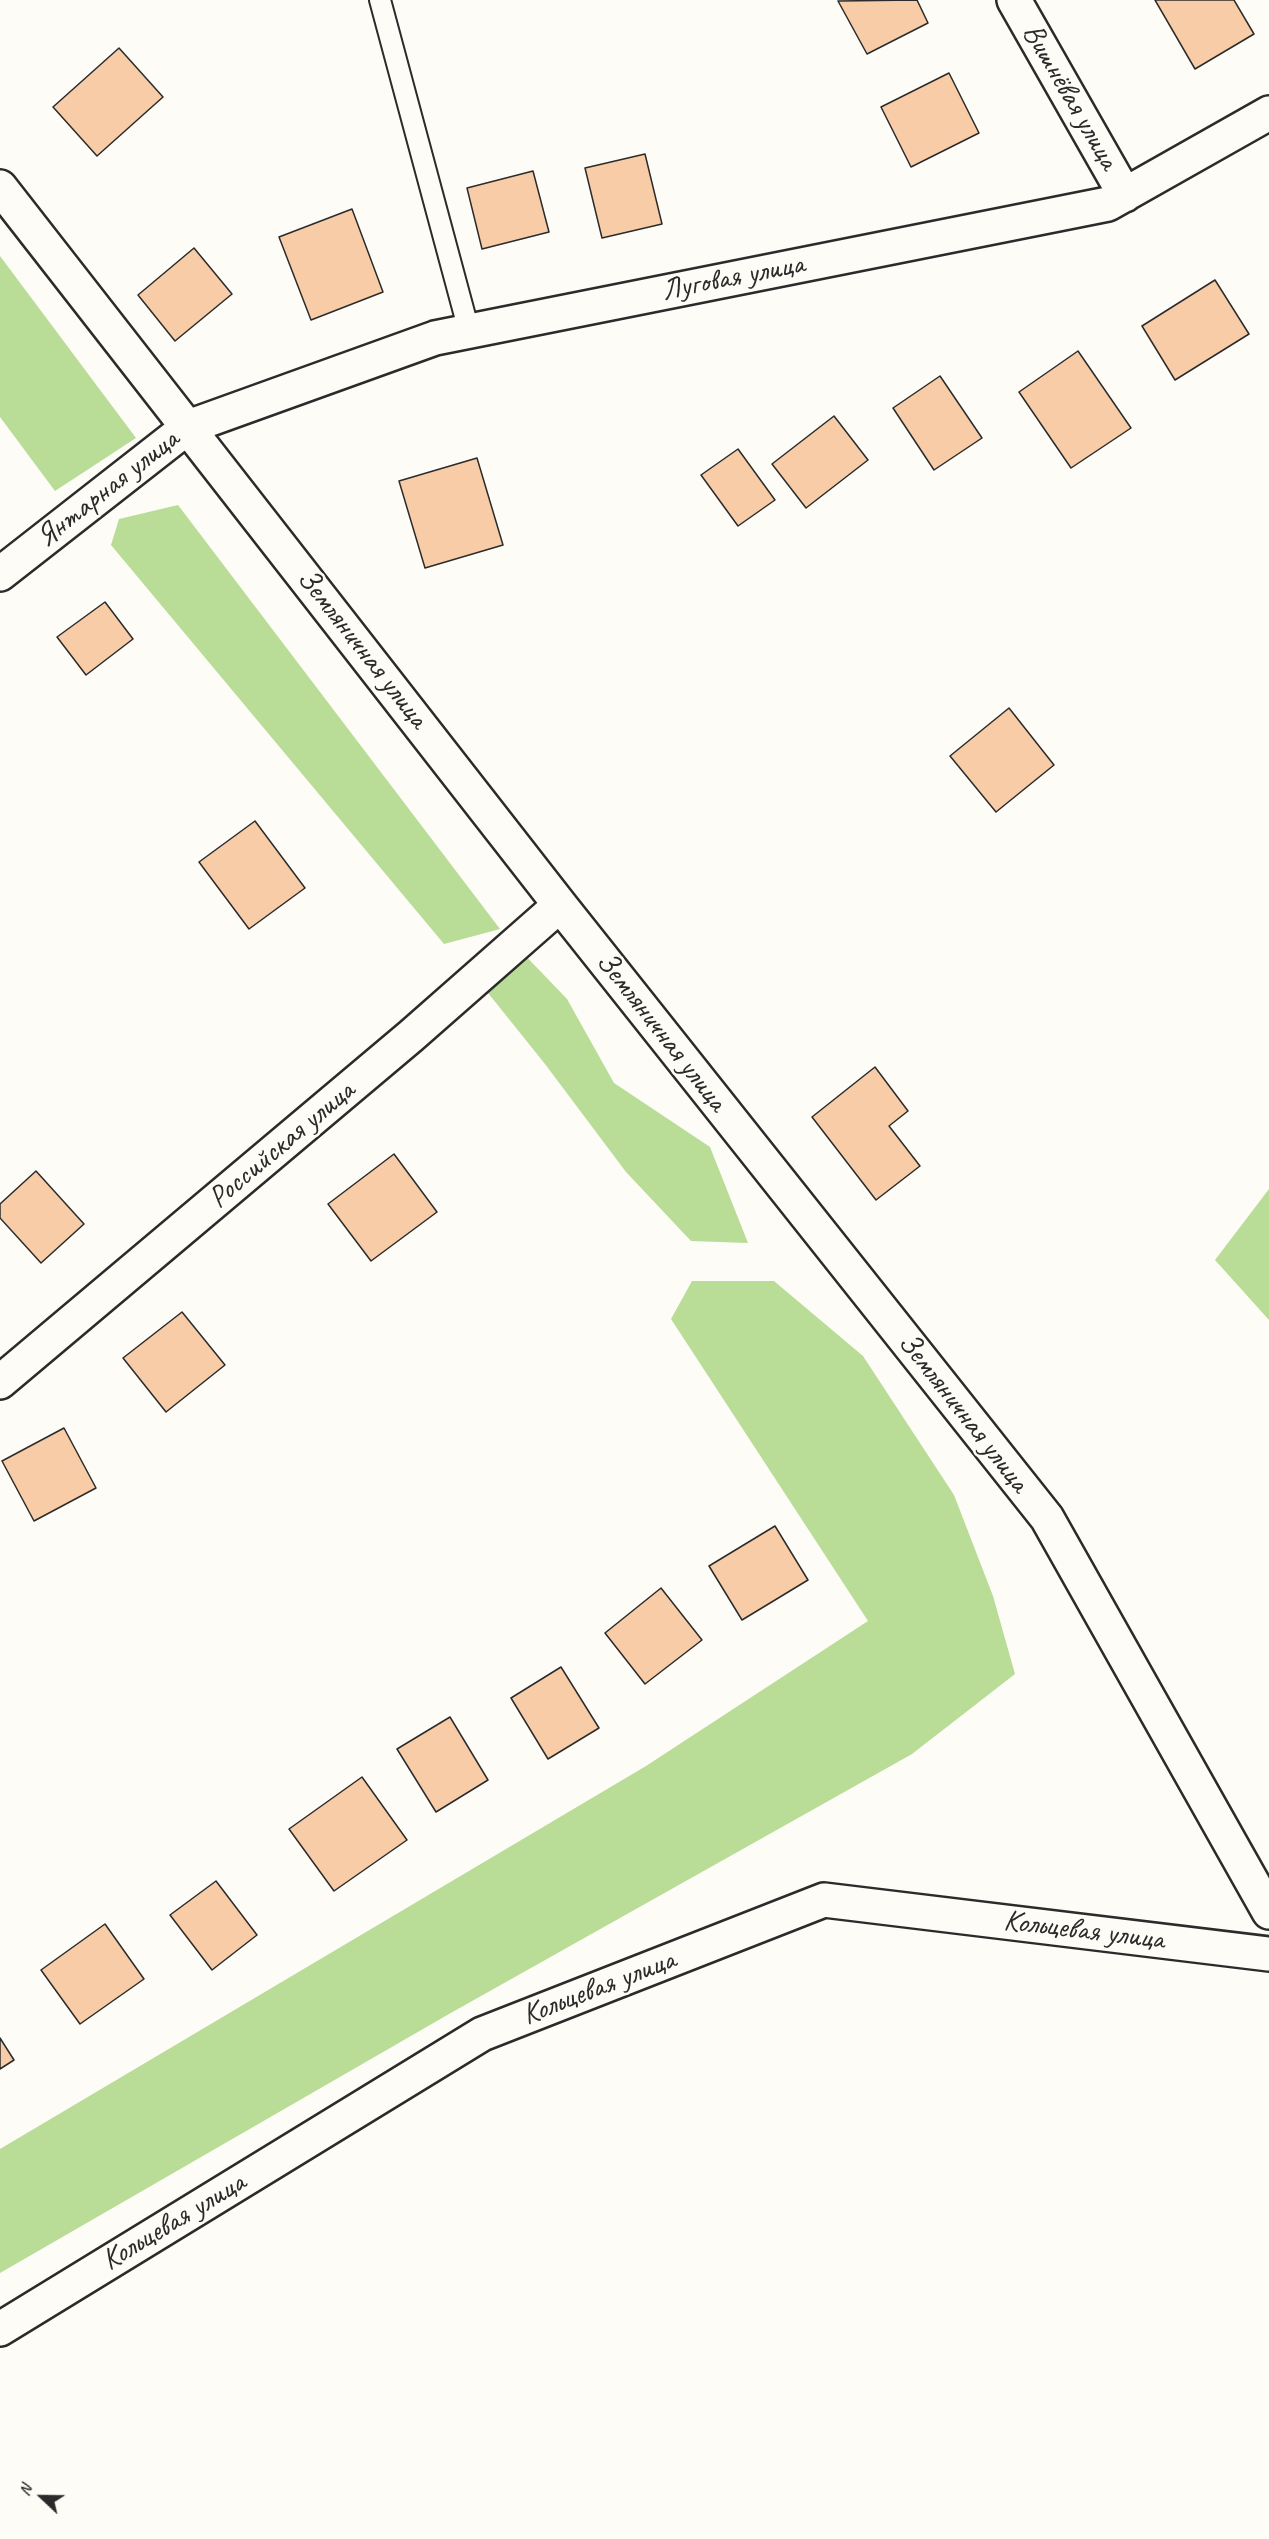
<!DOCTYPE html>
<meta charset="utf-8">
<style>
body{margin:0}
#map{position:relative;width:1269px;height:2539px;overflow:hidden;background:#fdfcf7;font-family:Caveat,sans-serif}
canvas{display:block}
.north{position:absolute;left:12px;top:2467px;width:60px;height:60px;-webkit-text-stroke:4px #fdfcf7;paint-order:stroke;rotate:292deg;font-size:16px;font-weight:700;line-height:24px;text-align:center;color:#2b2b2b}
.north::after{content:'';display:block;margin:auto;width:21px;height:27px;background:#2b2b2b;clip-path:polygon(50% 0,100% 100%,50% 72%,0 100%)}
</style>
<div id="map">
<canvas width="1269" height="2539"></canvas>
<div class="north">N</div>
</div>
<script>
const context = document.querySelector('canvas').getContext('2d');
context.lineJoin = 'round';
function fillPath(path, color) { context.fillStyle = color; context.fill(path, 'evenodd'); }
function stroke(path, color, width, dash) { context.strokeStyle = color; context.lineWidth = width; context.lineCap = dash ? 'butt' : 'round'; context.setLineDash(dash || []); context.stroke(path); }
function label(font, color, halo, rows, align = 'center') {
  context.font = font + ' Caveat,sans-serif'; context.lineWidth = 5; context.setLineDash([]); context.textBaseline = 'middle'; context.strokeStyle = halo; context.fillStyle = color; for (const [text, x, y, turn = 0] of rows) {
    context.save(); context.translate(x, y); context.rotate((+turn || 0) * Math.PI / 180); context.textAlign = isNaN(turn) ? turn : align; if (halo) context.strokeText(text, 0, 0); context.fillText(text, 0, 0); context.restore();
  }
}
fillPath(new Path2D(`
 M0,256L136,438L55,491L0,417Z
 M178,505L500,929L444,944L111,545L119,519Z
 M519,949L567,999L614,1083L710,1147L748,1243L691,1241L626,1172L545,1064L480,983Z
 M1269,1189V1320L1215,1260Z
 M692,1281H774L863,1356L954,1495L993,1596L1015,1674L912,1754L449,2014L0,2273V2149L646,1766L868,1621L671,1319Z`), '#b9dc96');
const building = new Path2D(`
 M917,0L928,23L867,54L838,1Z
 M1155,0H1234L1254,34L1195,69Z
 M119,48L163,97L97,156L53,107Z
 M949,73L979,133L911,167L881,107Z
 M645,154L662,224L602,238L585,168Z
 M533,171L549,232L482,249L467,188Z
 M352,209L383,292L311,320L279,237Z
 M194,248L232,294L175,341L138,295Z
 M1215,280L1249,334L1175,380L1142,326Z
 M1078,351L1131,428L1071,468L1019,392Z
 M940,376L982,438L934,470L893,408Z
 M834,416L868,460L806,508L772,464Z
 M738,449L775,500L738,526L701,475Z
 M477,458L503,545L425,568L399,481Z
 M105,602L133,639L86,675L57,637Z
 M1009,708L1054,765L996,812L950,756Z
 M255,821L305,888L249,929L199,862Z
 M875,1067L908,1111L889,1126L920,1166L876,1200L812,1117Z
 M394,1154L437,1212L371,1261L328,1204Z
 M36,1171L84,1224L41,1263L0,1218V1204Z
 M182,1312L225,1365L166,1412L123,1358Z
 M64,1428L96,1488L34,1521L2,1461Z
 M775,1526L808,1580L742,1620L709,1566Z
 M661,1588L702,1640L645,1684L605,1633Z
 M561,1667L599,1728L548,1759L511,1698Z
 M450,1717L488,1780L436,1812L397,1749Z
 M362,1777L407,1840L334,1891L289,1829Z
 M216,1881L257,1935L212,1970L170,1915Z
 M105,1924L144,1979L80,2024L41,1970Z
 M0,2038L14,2060L0,2069Z`);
fillPath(building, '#f7cca6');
stroke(building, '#2b2b2b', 1.5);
const lane = new Path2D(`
 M380,0L469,331`);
const street = new Path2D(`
 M1014,0L1125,195
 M0,187L560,905L1047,1518L1269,1912
 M0,574L188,427L435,338L1108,204L1269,113
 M0,1382L411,1036L560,905`);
const secondary = new Path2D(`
 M0,2329L482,2034L824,1900L1269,1954`);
stroke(lane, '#2b2b2b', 24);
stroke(street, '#2b2b2b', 38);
stroke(secondary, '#2b2b2b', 38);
stroke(lane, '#fdfcf7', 20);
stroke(street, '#fdfcf7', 33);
stroke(secondary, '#fdfcf7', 33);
label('30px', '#2b2b2b', '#fdfcf7', [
 ["Вишнёвая улица",1070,97,60],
 ["Луговая улица",733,278,-11],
 ["Янтарная улица",108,489,-38],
 ["Земляничная улица",362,649,52],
 ["Земляничная улица",661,1032,52],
 ["Российская улица",282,1145,-40],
 ["Земляничная улица",963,1413,52],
 ["Кольцевая улица",1084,1931,7],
 ["Кольцевая улица",599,1988,-21],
 ["Кольцевая улица",174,2222,-31]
]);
</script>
